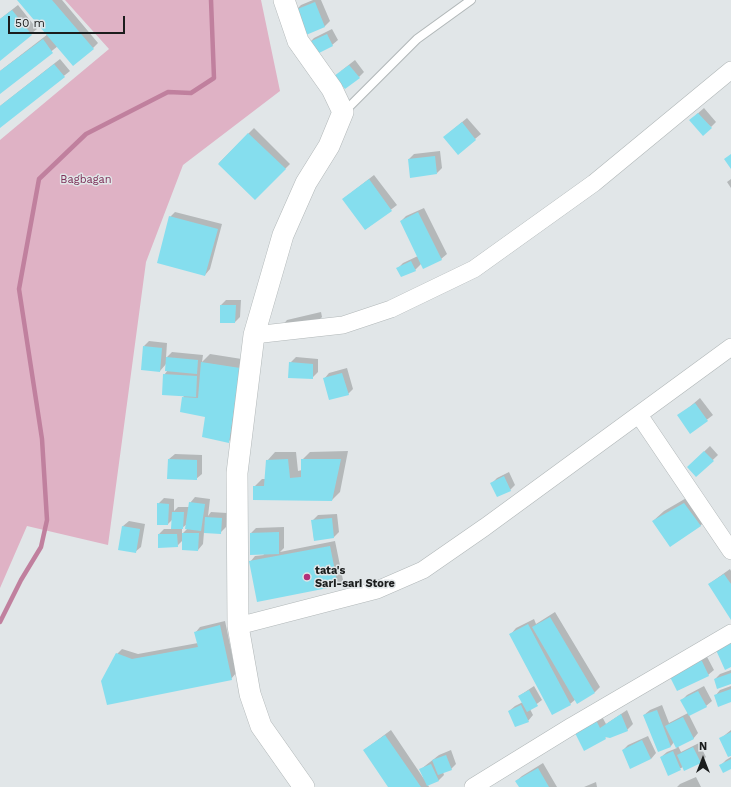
<!DOCTYPE html>
<style>
body{margin:0}
#map{position:relative;width:731px;height:787px;overflow:hidden;background:#e1e6e8;font-family:"Work Sans",sans-serif}
canvas{display:block}
.north{position:absolute;left:683px;top:739px;width:40px;height:40px;-webkit-text-stroke:3px #e1e6e8;paint-order:stroke;rotate:0deg;font-size:11px;font-weight:700;line-height:16px;text-align:center;color:#1b1d1d}
.north::after{content:'';display:block;margin:auto;width:14px;height:18px;background:#1b1d1d;clip-path:polygon(50% 0,100% 100%,50% 72%,0 100%)}
.scale{position:absolute;left:8px;top:16px;width:117px;height:18px;box-sizing:border-box;border:2px solid #1b1d1d;border-top:0;padding-left:5px;font-size:12px;line-height:14px;white-space:nowrap;color:#1b1d1d;-webkit-text-stroke:3px #e1e6e8;paint-order:stroke}
</style>
<div id="map">
<canvas width="731" height="787"></canvas>
<div class="north">N</div>
<div class="scale">50 m</div>
</div>
<script>
const context = document.querySelector('canvas').getContext('2d');
context.lineJoin = 'round';
function fillPath(path, color) { context.fillStyle = color; context.fill(path, 'evenodd'); }
function stroke(path, color, width, dash) { context.strokeStyle = color; context.lineWidth = width; context.lineCap = dash ? 'butt' : 'round'; context.setLineDash(dash || []); context.stroke(path); }
function label(font, color, halo, rows, align = 'center') {
  context.font = font + ' "Work Sans",sans-serif'; context.lineWidth = 3; context.setLineDash([]); context.textBaseline = 'middle'; context.strokeStyle = halo; context.fillStyle = color; for (const [text, x, y, turn = 0] of rows) {
    context.save(); context.translate(x, y); context.rotate((+turn || 0) * Math.PI / 180); context.textAlign = isNaN(turn) ? turn : align; if (halo) context.strokeText(text, 0, 0); context.fillText(text, 0, 0); context.restore();
  }
}
fillPath(new Path2D(`
 M65,0H261L280,91L183,165L146,262L108,545L27,526L0,588V140L109,49Z`), '#dfb2c5');
fillPath(new Path2D(`
 M18,0H62L98,43L93,48L58,46L0,92V71L48,34Z
 M313,0H321L330,21L325,26L306,34L296,10L301,5Z
 M18,5L37,29L0,59V19Z
 M332,29L338,40L332,45L308,44L314,38Z
 M60,59L70,71L0,127V106Z
 M355,60L364,72L359,77L341,71Z
 M704,108L716,122L711,127L696,115Z
 M467,118L481,134L458,153L450,132Z
 M254,128L290,164L255,199L219,163Z
 M440,151L442,168L437,173L409,159L414,154Z
 M374,175L397,205L366,229L343,199Z
 M731,179V188L727,182Z
 M424,208L447,254L441,259L421,264L415,270L398,268L403,263L418,256L401,221L406,216Z
 M175,212L222,224L210,269L205,275L170,217Z
 M226,300H241L240,317L235,322H221V305Z
 M321,312L322,317L317,322L282,326L287,320Z
 M149,341L167,343L166,358L172,352L203,355L202,362L210,354L248,360L236,434L228,442L206,416L183,397L185,395L164,375L168,370L166,364L160,371L144,346Z
 M296,357L318,359V372L312,378L290,363Z
 M347,368L353,389L348,394L324,379L329,373Z
 M700,398L713,415L691,432L679,416Z
 M710,446L718,455L696,476L688,467Z
 M348,451L340,492L332,500L254,487L262,479H266L267,461L275,452H296L298,471L302,470V460L310,452Z
 M175,454L202,455V474L196,479L169,459Z
 M509,472L515,485L510,490L492,483L497,478Z
 M695,493L711,515L700,526L653,521L664,511Z
 M195,497L210,499L208,516L211,512L227,513L226,527L220,533L204,532L203,544L198,550L183,540L177,546L159,534L164,529H172V520L168,524H158V504L164,498L174,499V511L178,507H189L190,503ZM187,524L188,528L182,534V528Z
 M337,514L339,532L334,537L314,539L312,521L318,515Z
 M129,521L145,524L141,547L135,552L119,549L123,526Z
 M284,527V548L280,552L335,541L343,580L338,586L250,562L255,556L264,555L251,533L256,528Z
 M730,569L731,571V618L709,584Z
 M555,612L600,687L595,692L576,699L570,704L511,634L516,628L534,619L536,624Z
 M225,621L236,673L231,679L108,704L117,654L122,649L138,654L198,643L195,633L200,627Z
 M706,655L714,670L708,675L678,690L670,675Z
 M731,670V682L715,679L720,674Z
 M534,686L542,700L530,709L533,715L528,721L509,711L515,706L523,702L519,696Z
 M704,686L712,701L706,706L689,715L698,733L693,739L678,746L681,752L699,743L706,757L700,762L683,767L669,774L661,757L667,752L677,748L674,742L671,746L658,750L644,715L650,710L662,705L669,723L688,713L682,700L687,695Z
 M731,686V701L715,696L720,690Z
 M627,710L633,724L627,730L608,736L584,749L599,711L606,724Z
 M391,730L424,779L421,769L439,755L451,750L456,764L451,769L443,772L444,775L439,780L428,785L429,787H389L364,750Z
 M731,730V755L720,739Z
 M648,736L656,753L651,759L623,750L628,745Z
 M731,757V768L720,766L726,760Z
 M543,763L557,787H520L516,781L522,776Z
 M696,777L701,787H677L680,784Z
 M596,782L597,787H584Z`), '#0003');
stroke(new Path2D(`
 M0,622L21,580L41,547L47,520L42,439L19,289L39,179L86,134L168,92L191,93L214,78L211,0`), '#c0809e', 4.5);
fillPath(new Path2D(`
 M17,0H52L94,49L73,66Z
 M315,2L325,27L306,35L295,10Z
 M12,10L32,35L0,61V19Z
 M327,34L333,46L313,56L307,43Z
 M43,39L53,53L0,94V71Z
 M54,64L65,77L0,128V106Z
 M349,65L360,78L345,89L334,76Z
 M698,113L712,128L703,136L689,120Z
 M462,122L476,140L458,155L443,137Z
 M248,133L286,169L255,200L218,164Z
 M731,154V169L724,159Z
 M435,156L437,174L410,178L408,159Z
 M369,179L392,211L365,230L342,199Z
 M418,212L442,260L423,269L400,221Z
 M169,216L218,229L205,276L157,263Z
 M411,261L416,271L401,277L396,268Z
 M220,305H236L235,323H220Z
 M143,346L162,348L160,372L141,370Z
 M166,357L198,360L197,374L165,371Z
 M201,362L240,368L229,443L202,437L205,417L180,412L182,397L198,398Z
 M289,362L313,364V379L288,378Z
 M342,373L349,395L329,400L323,378Z
 M163,374L197,376L196,397L162,395Z
 M695,403L708,421L690,434L677,415Z
 M704,451L714,461L696,477L687,467Z
 M168,459L197,460V480L167,479Z
 M288,459L290,478L301,477V459H341L332,501L253,500V486H264L266,460Z
 M504,476L511,491L497,497L490,483Z
 M189,502L205,504L201,531L185,529Z
 M157,503L169,504L168,525H157Z
 M684,503L701,526L670,547L652,521Z
 M172,512H184L183,529H171Z
 M205,517L222,518L221,534L204,533Z
 M332,518L334,538L314,541L311,520Z
 M122,526L140,529L136,553L118,550Z
 M279,532V554L250,555V533Z
 M182,533H199L198,551L182,550Z
 M158,534H177L178,547L158,548Z
 M330,546L338,586L257,602L249,561Z
 M724,574L731,584V620L708,584Z
 M550,617L595,693L577,704L532,627Z
 M528,624L571,705L552,715L509,634Z
 M220,625L232,680L107,705L101,681L116,653L132,659L198,647L194,632Z
 M731,643V667L725,670L716,650Z
 M701,659L709,676L677,691L669,675Z
 M731,673V684L717,689L714,679Z
 M731,689V702L718,707L714,695Z
 M529,690L538,706L527,712L518,696Z
 M698,691L707,707L689,716L680,700Z
 M521,705L529,722L515,727L508,711Z
 M657,710L671,747L658,752L643,715Z
 M621,714L628,731L610,738L605,737L606,739L584,751L572,727L594,716L600,728Z
 M683,717L694,739L676,748L665,726Z
 M731,732V756L728,757L719,738Z
 M385,735L421,787H388L363,750Z
 M642,740L651,759L630,769L622,750Z
 M693,747L701,763L684,771L677,755Z
 M673,751L681,770L668,776L660,757Z
 M446,755L452,770L438,775L432,760Z
 M731,759V769L723,773L719,765Z
 M431,764L439,781L427,786L419,769Z
 M538,768L549,787H519L515,781Z`), '#85deee');
const service = new Path2D(`
 M344,112L417,39L471,0`);
const minor = new Path2D(`
 M254,335L343,325L391,309L474,269L594,183L731,70
 M639,415L731,551
 M238,626L377,590L423,570L485,527L731,347
 M473,787L572,726L731,633`);
const tertiary = new Path2D(`
 M284,0L298,41L332,89L343,112L329,146L306,183L283,235L254,335L237,473L238,626L250,694L261,726L304,787`);
stroke(service, '#b1b7b8', 10);
stroke(minor, '#b1b7b8', 18);
stroke(tertiary, '#b1b7b8', 22);
stroke(service, '#fff', 8);
stroke(minor, '#fff', 17);
stroke(tertiary, '#fff', 21);
for (const [x, y, r, color] of [
 [307,577,4,"#b2307a"]
]) { const dot = new Path2D(); dot.arc(x, y, r, 0, 2 * Math.PI); context.fillStyle = color; context.fill(dot); stroke(dot, '#e1e6e8', 1.5); }
label('11px', '#7e3059', '#e1e6e8', [
 ["Bagbagan",86,180]
]);
label('bold 11px', '#1b1d1d', '#e1e6e8', [
 ["tata's",315,571],
 ["Sari-sari Store",315,584]
], 'left');
</script>
